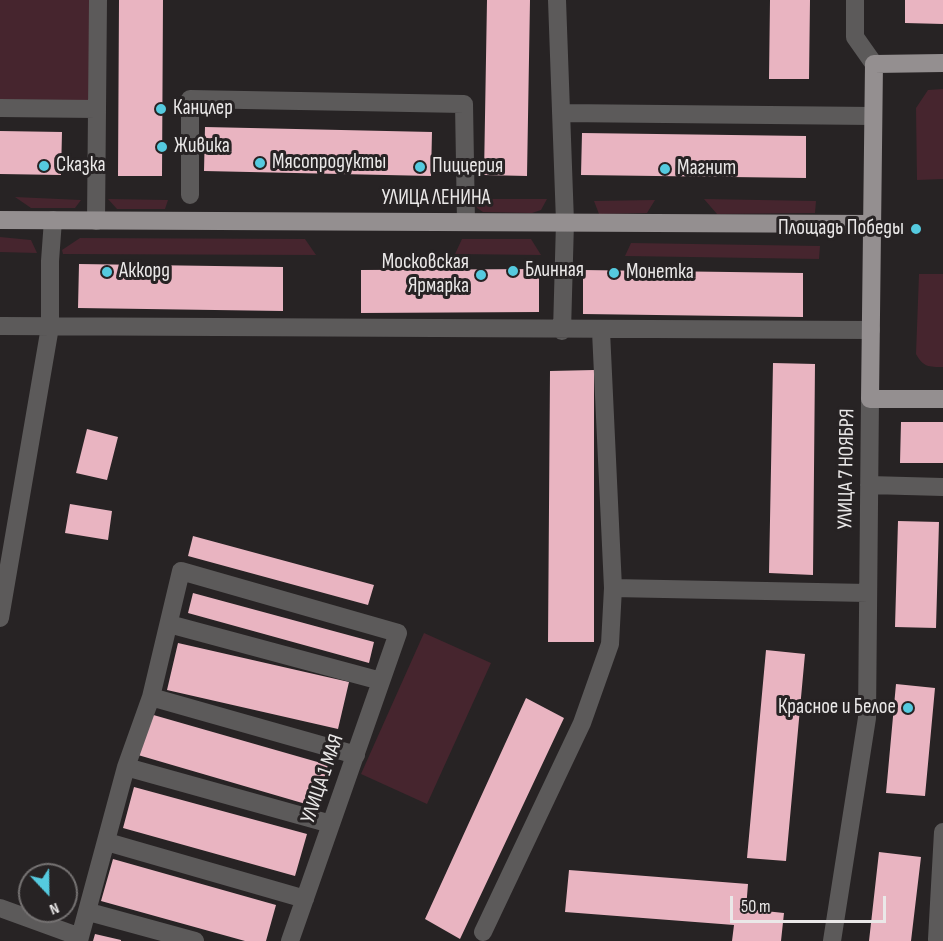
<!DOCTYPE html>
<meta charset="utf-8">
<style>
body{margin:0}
#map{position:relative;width:943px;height:941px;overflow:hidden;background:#272324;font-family:"Sofia Sans Condensed",sans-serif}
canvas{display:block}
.north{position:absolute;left:18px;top:863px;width:60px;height:60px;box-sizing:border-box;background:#272324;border:2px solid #757272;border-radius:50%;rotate:158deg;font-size:16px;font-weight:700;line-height:24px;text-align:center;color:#eae8e8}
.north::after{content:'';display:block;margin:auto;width:21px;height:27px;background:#55cadf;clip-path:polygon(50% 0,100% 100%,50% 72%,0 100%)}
.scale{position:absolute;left:730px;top:896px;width:156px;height:27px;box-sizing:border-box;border:3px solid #eae8e8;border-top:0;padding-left:8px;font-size:18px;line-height:21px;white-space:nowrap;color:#eae8e8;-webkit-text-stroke:4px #272324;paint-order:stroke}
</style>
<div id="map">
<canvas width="943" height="941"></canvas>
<div class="north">N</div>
<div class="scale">50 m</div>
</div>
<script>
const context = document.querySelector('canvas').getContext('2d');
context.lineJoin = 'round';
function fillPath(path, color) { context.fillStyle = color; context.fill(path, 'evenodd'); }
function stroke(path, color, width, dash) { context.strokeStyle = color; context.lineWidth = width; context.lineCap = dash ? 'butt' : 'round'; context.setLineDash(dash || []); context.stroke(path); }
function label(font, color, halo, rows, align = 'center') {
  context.font = font + ' "Sofia Sans Condensed",sans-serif'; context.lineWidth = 6; context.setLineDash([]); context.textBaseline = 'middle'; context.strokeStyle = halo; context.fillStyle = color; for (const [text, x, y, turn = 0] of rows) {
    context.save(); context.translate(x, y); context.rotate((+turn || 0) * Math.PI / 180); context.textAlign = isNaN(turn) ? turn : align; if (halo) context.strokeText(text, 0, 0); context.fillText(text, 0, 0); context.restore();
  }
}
fillPath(new Path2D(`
 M0,0H98L96,109L0,108Z
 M943,89V179L917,180L916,108L928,90Z
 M15,197L81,200L75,208H31Z
 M108,199L168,200L165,209H117Z
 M475,199H547L541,210L532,213L483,212L477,208Z
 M704,199L816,201L815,213L717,214Z
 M655,200L647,213L599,214L594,201Z
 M0,237L31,240L37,253L0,252Z
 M80,238L305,239L316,255L63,254L62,250Z
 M462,239H531L541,255L455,254Z
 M631,243L820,246L819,259L625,256Z
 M919,274H943V367C929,367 923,367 916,354Z
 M424,633L491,663L427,804L361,774Z`), '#46252e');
fillPath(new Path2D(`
 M119,0H163L162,176H118Z
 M487,0H530L527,176L484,175Z
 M770,0H810L809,79H769Z
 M905,0H943V24L905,23Z
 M205,127L432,132L431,176L204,171Z
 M0,131L62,132L61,175L0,174Z
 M582,133L806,136V178L581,175Z
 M79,264L283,267V311L78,308Z
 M539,269V312L361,313V270Z
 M583,270L803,273V317L583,314Z
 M773,363L815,364L813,575L769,573Z
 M594,370V642H548L550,371Z
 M901,422H943V463H900Z
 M87,429L118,437L107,480L76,473Z
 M70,504L112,511L108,540L65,533Z
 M898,521L939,522L936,628L895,627Z
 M193,536L374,585L368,605L188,556Z
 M193,593L374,642L369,663L188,613Z
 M178,643L349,682L338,729L167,690Z
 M766,650L805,654L786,861L747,858Z
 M896,684L935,688L925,796L886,793Z
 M526,698L564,718L460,939L425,919Z
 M150,714L328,765L316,807L138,755Z
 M134,787L307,834L295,876L123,828Z
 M879,852L921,857L911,941H869Z
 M113,859L276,905L266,941H245L101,901Z
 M569,870L748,884L746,909L784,913L781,941H732L734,925L565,912Z
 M95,934L121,940V941H93Z`), '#e9b4c1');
stroke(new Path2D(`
 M557,0L565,222L562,331
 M855,0V37L874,64
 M0,108L96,109
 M561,113L873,116
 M190,195V99L464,104L466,222
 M96,221L98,0
 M0,326L871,330
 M601,331L613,588L868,593
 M869,485L943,487
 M0,618L50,327V261L53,220
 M169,624L381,681
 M151,697L356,755
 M126,767L331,824
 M943,832L937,939H943
 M107,842L305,899
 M0,908L80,937L79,941
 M89,912L195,941
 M483,932L582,723L610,644L613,588
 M80,937L126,767L151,697L181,571L398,633L290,941
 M832,941L867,718L870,399`), '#5c5a5a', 18);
stroke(new Path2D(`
 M943,63L874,64L870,399H943
 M0,220L873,224`), '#948f90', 18);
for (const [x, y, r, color] of [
 [161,109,6,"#55cadf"],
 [162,147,6,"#55cadf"],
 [260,163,6,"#55cadf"],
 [44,166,6,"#55cadf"],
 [420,167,6,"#55cadf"],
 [665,169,6,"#55cadf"],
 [916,229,6,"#55cadf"],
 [513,271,6,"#55cadf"],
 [107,272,6,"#55cadf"],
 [614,273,6,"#55cadf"],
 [481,275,6,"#55cadf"],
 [908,708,6,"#55cadf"]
]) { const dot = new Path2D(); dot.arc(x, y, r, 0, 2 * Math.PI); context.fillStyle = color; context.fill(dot); stroke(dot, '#272324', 2); }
label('21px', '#eae8e8', '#272324', [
 ["Канцлер",173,109],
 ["Живика",174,147],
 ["Мясопродукты",272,163],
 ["Сказка",56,166],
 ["Пиццерия",432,167],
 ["Магнит",677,169],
 ["Площадь Победы",904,229,"right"],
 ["Московская",469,263,"right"],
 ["Ярмарка",469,287,"right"],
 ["Блинная",525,271],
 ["Аккорд",119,272],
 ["Монетка",626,273],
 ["Красное и Белое",896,708,"right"]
], 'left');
label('21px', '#eae8e8', '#272324', [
 ["УЛИЦА ЛЕНИНА",436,199],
 ["УЛИЦА 7 НОЯБРЯ",847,469,-89],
 ["УЛИЦА 1 МАЯ",323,779,-71]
]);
</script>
